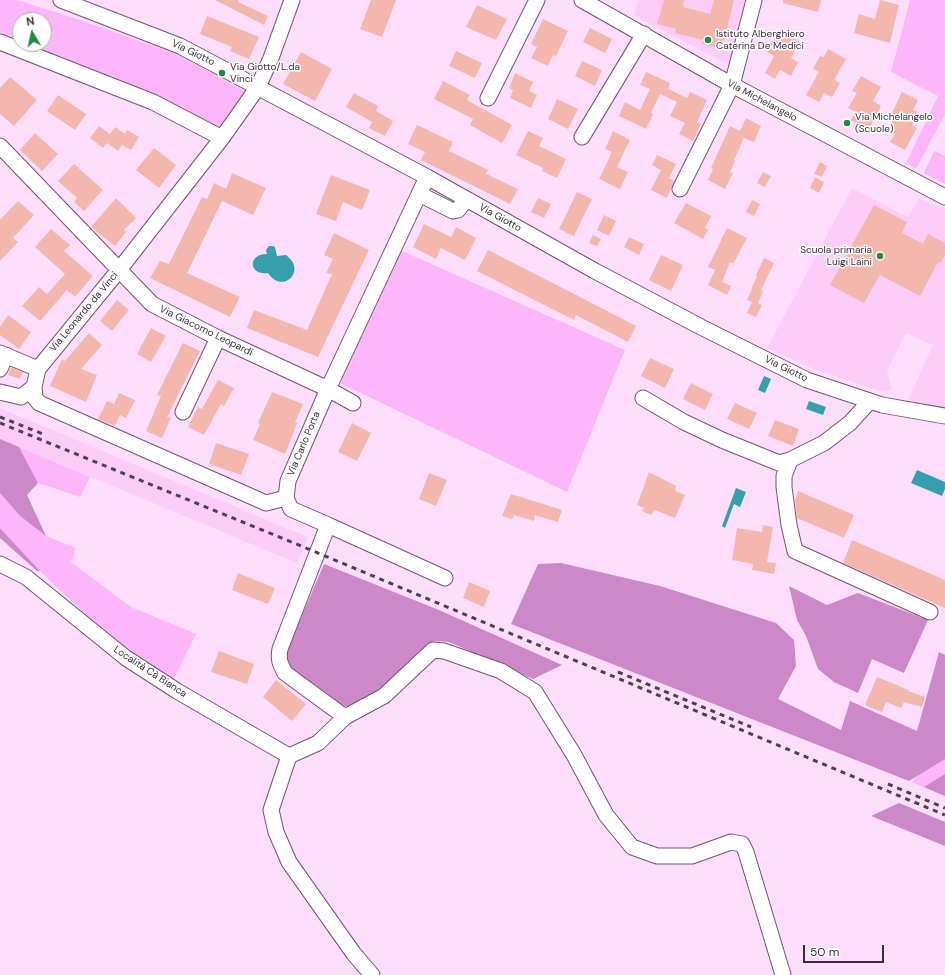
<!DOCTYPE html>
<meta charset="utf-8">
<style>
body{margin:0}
#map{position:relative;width:945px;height:975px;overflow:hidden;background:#ffdefd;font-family:"DM Sans",sans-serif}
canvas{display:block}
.north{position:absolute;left:12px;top:12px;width:40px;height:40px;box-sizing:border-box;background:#fff;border:1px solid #b1abb1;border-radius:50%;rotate:351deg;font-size:11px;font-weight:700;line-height:16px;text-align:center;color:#3c2c3b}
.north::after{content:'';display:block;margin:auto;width:14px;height:18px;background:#248a40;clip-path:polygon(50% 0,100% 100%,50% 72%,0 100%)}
.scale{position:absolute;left:803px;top:945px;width:81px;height:18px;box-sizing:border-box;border:2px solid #3c2c3b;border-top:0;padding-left:5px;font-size:12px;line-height:14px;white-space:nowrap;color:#3c2c3b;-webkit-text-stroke:3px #fff;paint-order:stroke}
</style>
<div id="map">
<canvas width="945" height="975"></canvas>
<div class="north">N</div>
<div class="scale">50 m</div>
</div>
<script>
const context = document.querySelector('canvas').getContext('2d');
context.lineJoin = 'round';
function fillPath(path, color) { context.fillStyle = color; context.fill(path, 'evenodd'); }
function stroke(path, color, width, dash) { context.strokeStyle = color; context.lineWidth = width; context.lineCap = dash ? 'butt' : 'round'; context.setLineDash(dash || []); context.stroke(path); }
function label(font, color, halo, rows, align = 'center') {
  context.font = font + ' "DM Sans",sans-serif'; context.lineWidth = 3; context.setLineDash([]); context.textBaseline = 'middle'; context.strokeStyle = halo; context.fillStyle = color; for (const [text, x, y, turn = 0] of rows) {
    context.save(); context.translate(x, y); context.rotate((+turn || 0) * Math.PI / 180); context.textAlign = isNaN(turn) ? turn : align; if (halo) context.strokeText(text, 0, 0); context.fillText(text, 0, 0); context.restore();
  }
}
fillPath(new Path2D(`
 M639,0H745L729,65L634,15Z
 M852,188L908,217L919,198L942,209L945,208V407L908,400L933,345L906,333L887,371L891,387L890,390L883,392L816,370L767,348Z
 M0,408L308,537L297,563L0,439Z`), '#fccdf9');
fillPath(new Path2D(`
 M0,0H17L71,17L174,53L245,91L220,131L153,94L28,44H44V20H20V41L0,33Z
 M910,0H945V114L916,169L906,163L938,96L891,72Z
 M934,151L945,156V184L924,173Z
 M400,250L625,350L567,492L340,383Z
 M19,447L90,477L80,497L38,483Z
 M0,493L20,516L46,536L76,548L71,562L131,607L196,634L174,679L131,654L88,617L40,571L0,528Z
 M945,754V796L912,782L926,767Z`), '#fcb6f9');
fillPath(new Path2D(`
 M0,439L19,447L38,483L27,495L46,536L20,516L0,493Z
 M0,528L40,571H37L0,538Z
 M561,563L660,586L776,623L794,640L796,666L778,699L841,730L850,701L917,731L939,652L945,655V759L909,781L511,624L538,564Z
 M324,564L439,610L562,665L533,679L449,642L435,641L425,647L368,700L352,706H339L291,671L286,662V653Z
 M789,586L827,605L858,593L928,620L904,673L872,659L858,693L834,682L818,669L806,636L797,620Z
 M945,774V796L924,787Z
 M899,803L945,822V846L871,816Z`), '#cc88c9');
fillPath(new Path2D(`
 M269,246H273L275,247L277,256L286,255C308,271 282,295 268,273C249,276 247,254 267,254L266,250Z
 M764,376L771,379L765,393L758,390Z
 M809,401L826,407L823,415L806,409Z
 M917,470L945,482V489L942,496L911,483Z
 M736,488L746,492L740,507L734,504L725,528L722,526Z`), '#359fae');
fillPath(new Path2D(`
 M215,0H239L238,2L268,16L264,25Z
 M371,0H396L382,37L360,29Z
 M664,0H684L683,7L710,14L714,0H734L722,49L702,44L703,40L675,33L676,29L657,24Z
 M783,0H821L818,12L783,3Z
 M880,0L899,5L890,43L854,33L859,14L875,19Z
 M477,5L507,19L496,40L466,27Z
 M207,16L259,37L249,59L230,51L232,47L200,34Z
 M543,19L568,31L556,56L553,55L548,66L531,58L537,47L531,44Z
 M590,28L612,39L605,53L583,42Z
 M782,32L800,42L791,58L798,62L791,76L780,70L775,79L765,73L774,56L767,52L774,39L778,40Z
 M828,49L846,59L834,80L840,83L832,97L824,93L819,102L806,95L819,72L813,69L820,56L824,57Z
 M456,51L482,63L475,78L449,66Z
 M301,52L332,69L315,101L283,84Z
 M582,61L602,70L595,86L575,76Z
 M646,72L670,83L668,89L687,98L690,92L707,100L697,122L701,124L693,141L679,134L685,123L670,116L677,102L660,94L651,113L653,114L646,129L619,116L625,102L640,110L650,89L640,85Z
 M515,73L533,82L529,91L537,95L531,108L510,98L513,90L509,88Z
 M861,76L881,87L873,101L881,106L869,129L851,120L855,112L848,108L857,93L852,91Z
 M10,77L37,100L14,126L0,114V88Z
 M443,81L470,95L467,100L512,125L502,143L470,125L473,119L434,99Z
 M902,92L918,100L913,110L918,112L912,125L917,128L905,150L890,142L895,134L887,130L894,116L891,115Z
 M354,93L378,106L376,111L393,121L385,136L369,128L372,122L346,107Z
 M58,95L86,114L75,130L47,111Z
 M557,99L578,109L568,129L548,119Z
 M746,118L761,126L754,142L744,138L734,160L735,161L730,172L733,173L725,189L708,180L713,169L711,168L730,126L740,131Z
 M417,125L453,142L449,151L488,170L486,174L518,189L510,204L421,160L425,152L408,144Z
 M99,126L110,134L115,127L125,134L127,130L139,137L131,150L122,145L118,151L107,143L103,148L90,138Z
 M528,131L543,138L539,146L566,159L557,178L542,171L543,168L516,155Z
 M613,131L630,140L617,167L628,172L620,189L599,179L612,152L605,149Z
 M35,133L58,154L42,171L20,150Z
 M154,148L176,165L159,188L136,170Z
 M657,155L676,164L669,178L674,181L667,198L651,190L661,170L652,165Z
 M820,162L827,166L822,177L814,174Z
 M74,164L103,190L84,211L74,202L77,198L58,181Z
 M763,172L771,176L765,187L757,183Z
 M232,173L266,188L253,215L222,201L187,273L240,297L230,317L150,278L160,261L169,264L202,197L207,199L214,183L226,189Z
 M331,175L370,190L362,210L343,202L336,221L316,214Z
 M815,177L824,182L819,193L810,188Z
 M577,192L592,199L574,236L559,229Z
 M116,198L136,218L124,230L126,232L115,246L91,227Z
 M538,198L551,204L544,218L531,212Z
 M752,200L760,204L754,216L746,212Z
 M18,201L34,215L13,238L18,242L0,261V220Z
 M686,203L711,216L705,228L708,230L703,239L674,223Z
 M874,205L907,222L902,233L923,244L928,234L945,243V255L941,263L938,262L920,296L880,275L864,303L830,285Z
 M604,215L616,221L609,236L597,230Z
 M424,224L451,237L456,227L476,238L465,260L441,248L436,259L413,247Z
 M727,228L747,238L733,264L730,262L722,282L731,286L727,295L708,285L715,270L708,267Z
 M51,229L70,245L64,251L93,276L75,297L67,290L40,321L22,306L39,287L47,294L65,274L35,247Z
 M334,233L369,250L318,357L247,328L254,310L307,330L332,274L326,273L333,259L324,255Z
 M593,235L601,239L597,246L589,243Z
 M629,237L644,244L639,255L624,247Z
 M488,250L584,299L636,326L628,342L576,315L574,320L477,271Z
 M661,255L683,265L671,291L649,280Z
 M764,258L774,263L761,290L763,291L758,303L762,305L756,317L747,313L752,302L747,300L752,289H751L757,276L756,275Z
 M117,300L129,310L112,331L100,321Z
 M8,315L31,332L19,349L0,335V327Z
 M151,328L166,336L151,362L137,354Z
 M89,333L102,345L81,369L97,375L86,402L50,386L62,359L65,361Z
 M183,343L200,351L167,417L171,418L162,438L146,431L161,396L157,395Z
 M650,358L674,369L665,388L641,376Z
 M11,367L23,372L20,379L8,375Z
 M218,380L234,388L224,406L221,404L204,435L188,427L198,407L202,409Z
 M691,383L713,394L705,410L683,399Z
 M272,392L303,404L295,422L297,423L285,454L253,440L260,424L258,423Z
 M119,393L135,400L126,418L120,415L115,426L98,419L107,401L114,404Z
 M735,403L757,413L749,429L727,419Z
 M775,420L799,429L793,446L768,436Z
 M352,423L371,433L357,461L338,452Z
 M216,443L249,454L241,475L209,464Z
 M649,472L676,486L675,491L685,495L675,518L655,510L651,515L642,511L644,508L637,505Z
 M429,473L447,480L436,506L419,499Z
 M798,491L854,515L844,538L797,518L795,500Z
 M511,494L562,510L558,522L535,515L534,521L514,515L512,519L502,516Z
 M763,525L773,527L767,562L776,563L774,574L752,570L753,564L732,560L737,528L762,532Z
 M852,540L945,580V608L843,563Z
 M238,573L275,588L268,604L232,590Z
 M469,582L490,591L484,607L463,598Z
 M219,651L254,664L247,684L211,672Z
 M877,677L909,690L908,691L925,697L922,707L904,702L901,708L886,702L882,712L865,705Z
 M276,680L306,704L292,721L263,697Z`), '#f3b7ae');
const minor = new Path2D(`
 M61,0L180,46L427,177L595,271L701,327L807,380L882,405L945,416
 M582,0L732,85L945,197
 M0,42L153,102L222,138
 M488,98L537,0
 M582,137L644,34
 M0,146L152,304L218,338L328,389L353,403
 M680,189L732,85L754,0
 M419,194L453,211L458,210L466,199
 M0,353L38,369
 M0,369L6,355
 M0,392L21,397L34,387
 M643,398L684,422L722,440L779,463L790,460L824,443L850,423L870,401
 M183,412L218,338
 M790,460L784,476V487L789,525L795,551L930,612
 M286,498L266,503L39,403L35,398L34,387L38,369L119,270L222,138L258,87L271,58L292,0
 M328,525L445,578
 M0,564L26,577L126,658L177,691L289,756
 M345,717L285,673C280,664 278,659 280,649L328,525L291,509L286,498L288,481L328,389L427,177
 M372,975L354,954L289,862L276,832L271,810L289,756L318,743L345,717L384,696L433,650L444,651L501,671L535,692L574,755L606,815L632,847L657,856H692L731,842L742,844L746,852L783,975`);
stroke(minor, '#755274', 17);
stroke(minor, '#fff', 15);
stroke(new Path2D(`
 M0,417L43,434
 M0,423L294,543L945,815
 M618,672L751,727
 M888,784L945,808`), '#524051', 3, [5, 5]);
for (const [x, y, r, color] of [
 [708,40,4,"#248a40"],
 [222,73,4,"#248a40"],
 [847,123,4,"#248a40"],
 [880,256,4,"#248a40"]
]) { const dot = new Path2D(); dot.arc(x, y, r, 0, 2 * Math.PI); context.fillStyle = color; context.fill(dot); stroke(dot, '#fff', 1.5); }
label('10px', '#3c2c3b', '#fff', [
 ["Istituto Alberghiero",716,34],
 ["Caterina De Medici",716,46],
 ["Via Giotto/L.da",230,67],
 ["Vinci",230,79],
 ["Via Michelangelo",855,117],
 ["(Scuole)",855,129],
 ["Scuola primaria",872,250,"right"],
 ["Luigi Laini",872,262,"right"]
], 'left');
label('10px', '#3c2c3b', '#fff', [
 ["Via Giotto",193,53,26],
 ["Via Michelangelo",762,101,28],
 ["Via Giotto",500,218,29],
 ["Via Leonardo da Vinci",84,312,-50],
 ["Via Giacomo Leopardi",206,331,26],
 ["Via Giotto",786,369,26],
 ["Via Carlo Porta",304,444,-67],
 ["Località Cà Bianca",150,672,33]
]);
</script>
